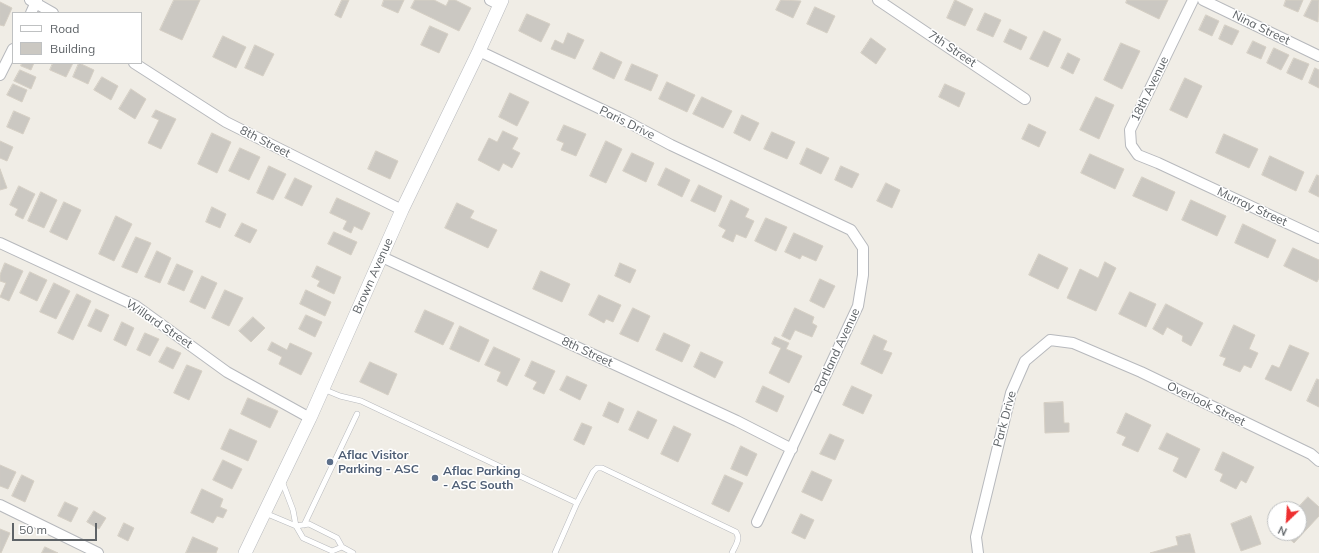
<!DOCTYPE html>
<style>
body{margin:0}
#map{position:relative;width:1319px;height:553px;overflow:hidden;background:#f0ede6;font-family:Mulish,sans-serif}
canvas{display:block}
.legend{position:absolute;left:12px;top:12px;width:130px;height:52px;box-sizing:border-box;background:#fff;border:1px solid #bfc1c2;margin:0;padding:5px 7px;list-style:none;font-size:12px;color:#5e6367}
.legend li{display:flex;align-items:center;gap:8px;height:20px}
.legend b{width:20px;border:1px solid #bfc1c2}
.north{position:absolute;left:1267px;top:501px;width:40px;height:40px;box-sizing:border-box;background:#fff;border:1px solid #bfc1c2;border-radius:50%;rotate:205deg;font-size:11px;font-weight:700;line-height:16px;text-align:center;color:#5e6367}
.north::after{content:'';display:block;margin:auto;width:14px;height:18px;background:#ee2f30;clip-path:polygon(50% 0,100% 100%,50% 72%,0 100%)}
.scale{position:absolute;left:12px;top:523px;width:85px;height:18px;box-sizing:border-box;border:2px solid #5e6367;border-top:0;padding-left:5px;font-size:12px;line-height:14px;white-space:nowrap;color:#5e6367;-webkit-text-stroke:3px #fff;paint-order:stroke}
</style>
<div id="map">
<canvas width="1319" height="553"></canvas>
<ul class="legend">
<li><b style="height:5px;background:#fff"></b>Road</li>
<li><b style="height:11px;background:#cbc8c2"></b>Building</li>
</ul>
<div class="north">N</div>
<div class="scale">50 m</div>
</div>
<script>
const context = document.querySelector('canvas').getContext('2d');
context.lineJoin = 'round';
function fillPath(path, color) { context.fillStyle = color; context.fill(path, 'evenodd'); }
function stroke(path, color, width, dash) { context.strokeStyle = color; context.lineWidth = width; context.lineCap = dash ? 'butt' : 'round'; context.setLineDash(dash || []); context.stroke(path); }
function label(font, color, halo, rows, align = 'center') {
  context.font = font + ' Mulish,sans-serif'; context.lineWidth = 3; context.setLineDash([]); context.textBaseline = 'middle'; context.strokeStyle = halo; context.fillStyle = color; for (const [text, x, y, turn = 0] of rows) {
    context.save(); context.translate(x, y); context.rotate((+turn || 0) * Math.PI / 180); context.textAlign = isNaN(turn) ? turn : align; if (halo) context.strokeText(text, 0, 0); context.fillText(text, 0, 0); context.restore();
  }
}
const building = new Path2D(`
 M174,0H200L182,40L160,30Z
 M342,0H349L341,18L335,15Z
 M384,0H404L398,13L382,6Z
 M415,0H434L446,6L449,0H455L471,8L459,31L411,8Z
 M781,0L801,1L793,18L776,10Z
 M955,0L973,9L965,26L947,18Z
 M1127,0H1168L1159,19L1126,3Z
 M1286,0H1303L1298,12L1284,6Z
 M1312,0H1319L1318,22L1304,16Z
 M0,2L12,8L4,26L0,25Z
 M815,7L835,16L827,33L807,24Z
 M985,13L1001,20L993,37L977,30Z
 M527,14L550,24L541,42L519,31Z
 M1206,15L1219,21L1212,36L1199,30Z
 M1225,25L1239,31L1232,45L1219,39Z
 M430,26L448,34L439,53L421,45Z
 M1010,29L1027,37L1021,50L1004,42Z
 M1044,31L1061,39L1048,67L1030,59Z
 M568,33L584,40L575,59L551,49L555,40L563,44Z
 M223,36L246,47L236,68L213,57Z
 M871,38L886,49L876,64L861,53Z
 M1253,41L1266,47L1261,59L1247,53Z
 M1121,43L1140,51L1122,89L1104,80Z
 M255,45L274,54L263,76L245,68Z
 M1274,48L1289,55L1281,70L1267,63Z
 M601,52L622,62L614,79L593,69Z
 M1068,53L1080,59L1073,74L1061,68Z
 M1294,58L1309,64L1302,80L1287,73Z
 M22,63H34L31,70L21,66Z
 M53,63H73L66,77L50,70Z
 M79,63L94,70L88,84L73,77Z
 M632,64L658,75L651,91L625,80Z
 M1315,68L1319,70V88L1309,83Z
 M20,70L36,77L31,89L14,81Z
 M102,77L118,86L111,100L94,90Z
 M1185,78L1202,86L1187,118L1170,110Z
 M667,82L695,95L687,112L659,99Z
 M13,84L27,90L22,102L7,95Z
 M945,84L965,93L959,107L939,97Z
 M131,89L146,99L135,119L119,109Z
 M510,93L529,102L517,126L499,117Z
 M702,97L732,111L723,128L693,114Z
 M1096,97L1114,105L1099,139L1080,130Z
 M156,110L176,119L161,149L148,143L159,120L152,117Z
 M14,111L30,118L23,134L7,127Z
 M742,115L759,123L750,141L734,133Z
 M1029,124L1046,132L1039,147L1022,139Z
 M564,125L586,134L576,156L561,150L564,143L557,140Z
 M503,131L518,138L512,149L520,153L512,168L503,163L499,171L478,160L489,138L497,142Z
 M772,132L795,142L787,159L764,149Z
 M212,133L231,142L217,173L198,164Z
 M1224,134L1258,149L1249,168L1216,153Z
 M0,141L13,147L7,161L0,158Z
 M606,141L622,149L606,183L590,176Z
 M240,148L260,157L249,180L229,171Z
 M807,148L829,158L821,174L800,164Z
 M376,151L398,161L390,179L368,169Z
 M632,153L654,163L646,182L623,171Z
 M1090,154L1124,169L1115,189L1081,173Z
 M1270,156L1304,172L1296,191L1262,175Z
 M269,166L286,174L273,200L257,193Z
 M841,166L859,174L852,188L835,180Z
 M666,168L690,180L682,197L658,185Z
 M0,169L7,188L0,190Z
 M1317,175L1319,176V197L1309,192Z
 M1142,177L1175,192L1167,211L1133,196Z
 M295,178L312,186L302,206L285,198Z
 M886,183L900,190L892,208L877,201Z
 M699,185L722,196L715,212L691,201Z
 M19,186L35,194L23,219L15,215L18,209L10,205Z
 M41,192L57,200L44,228L28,221Z
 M337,198L370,213L362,230L354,226L351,233L343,229L347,221L330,213Z
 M731,200L749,209L745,217L754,221L746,238L736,234L733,242L722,237L726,230L719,226Z
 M1191,200L1226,216L1217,236L1182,220Z
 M64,202L81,210L67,240L50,232Z
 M457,203L474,211L470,218L497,230L488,248L445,228Z
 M212,207L226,214L220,228L206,222Z
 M116,216L132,224L114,261L99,254Z
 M766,218L787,227L776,251L755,241Z
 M242,223L257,230L250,243L235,236Z
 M1243,224L1276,240L1268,258L1235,243Z
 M334,232L357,242L351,255L328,244Z
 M794,233L823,246L816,261L802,255L800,259L785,252Z
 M136,237L151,243L137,273L122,267Z
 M1293,248L1319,260V278L1317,282L1284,266Z
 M157,251L171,258L160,283L145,277Z
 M1039,254L1068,268L1058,289L1029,275Z
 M1105,262L1116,268L1096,311L1067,298L1080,269L1098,278Z
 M5,263L23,271L9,301L0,297L6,283L0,281V275Z
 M620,263L636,270L630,283L615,276Z
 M177,264L193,271L184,291L168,284Z
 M317,266L341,277L334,294L317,286L320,281L312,277Z
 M541,271L570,284L562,302L533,289Z
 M30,272L47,280L37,301L20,293Z
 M202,276L217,283L205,309L190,302Z
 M820,279L835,286L824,308L810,301Z
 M54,283L70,291L56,319L40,312Z
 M225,290L243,298L229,326L212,318Z
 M306,290L331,302L325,316L300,304Z
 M1130,292L1156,304L1146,327L1119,314Z
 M77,294L91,301L73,340L58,333Z
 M599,295L621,305L613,322L606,319L604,323L589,315Z
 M1166,304L1203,323L1191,346L1182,341L1183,336L1167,327L1163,335L1153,329Z
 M633,308L650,316L638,342L620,334Z
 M795,308L814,317L812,323L817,326L812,337L795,330L790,340L782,336Z
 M96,309L109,315L101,332L88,326Z
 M425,310L454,323L443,345L415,332Z
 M306,315L322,322L315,337L299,329Z
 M253,317L265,328L251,342L239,331Z
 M122,322L134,328L126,346L114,340Z
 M1234,325L1255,335L1249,349L1258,353L1251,368L1244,365L1240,372L1223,365L1226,358L1220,356Z
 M460,326L489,340L479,362L450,349Z
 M145,333L159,339L150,356L137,350Z
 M664,333L690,345L682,362L656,350Z
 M874,335L887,341L883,350L892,353L882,374L861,364Z
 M775,337L789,343L786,349L802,356L789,383L769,373L781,348L772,344Z
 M272,342L287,350L290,343L312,353L301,375L279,364L282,357L268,350Z
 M1290,345L1309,353L1291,391L1265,379L1272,365L1279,368Z
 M167,347L181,353L173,369L159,362Z
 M494,347L520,359L507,386L497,381L501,372L485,365Z
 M701,352L723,362L715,378L694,367Z
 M532,361L555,371L544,394L533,389L537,382L525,376Z
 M370,362L397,374L388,395L360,382Z
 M187,365L202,371L189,400L174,393Z
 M567,376L587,385L580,400L560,390Z
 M1317,379L1319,380V407L1307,401Z
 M763,386L784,396L777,412L756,402Z
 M852,386L872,395L863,414L843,405Z
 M248,398L278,411L270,428L241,414Z
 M609,402L624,409L618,423L603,416Z
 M1063,402L1064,423H1069V432L1045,433L1044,403Z
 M638,411L657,420L648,439L629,430Z
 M1126,413L1151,425L1138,452L1122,445L1126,437L1117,433Z
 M582,423L592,427L584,445L574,440Z
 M674,426L691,434L678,462L661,454Z
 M230,429L257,441L248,461L221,449Z
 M1167,433L1200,449L1186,478L1173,471L1179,458L1159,449Z
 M830,434L844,440L835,460L820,454Z
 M741,446L757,454L747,476L731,469Z
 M1223,452L1254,467L1246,483L1241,480L1236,489L1220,481L1223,474L1215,470Z
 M223,460L242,469L232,489L213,480Z
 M0,465L16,472L8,489L0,486Z
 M812,471L832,480L822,501L802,492Z
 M22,475L34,481L25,502L12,496Z
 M725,475L743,483L729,512L712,504Z
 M202,489L223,499L220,507L227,510L223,518L217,516L213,523L191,513Z
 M1308,497L1319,507V516L1294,543L1283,533H1299V509H1297Z
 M65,502L78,508L71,522L58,516Z
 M94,511L106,518L99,529L87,522Z
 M801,514L814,520L805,539L792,533Z
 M1251,516L1261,544L1241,551L1231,524Z
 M124,523L134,528L128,541L118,536Z
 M0,529L10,533L1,553L0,552Z
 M1190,534L1195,553H1150L1178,545L1176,537Z
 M193,537L218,548L216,553H186Z
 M45,547L58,553H42Z`);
fillPath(building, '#cbc8c2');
stroke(building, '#d5cfc4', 1);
const service = new Path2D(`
 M323,389L340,396L361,401L577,503L593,472L597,468H602L736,532C741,539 735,546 732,553
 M265,513L296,526L309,524L337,538L342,547L332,551L303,538L296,526L293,510L282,481
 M304,525L357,414
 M342,547L353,553
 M555,553L577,503`);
const minor = new Path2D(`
 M30,0L53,13
 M490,0L500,5
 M878,0L1025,99
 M1193,0L1130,130L1131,145L1138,155L1158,163L1319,238
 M1203,0L1319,56
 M31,13L37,0
 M479,51L622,119L671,145L851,230L863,248V275L858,306L757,522
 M134,63L226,122L402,210
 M0,75L13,49
 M0,243L136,306L227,372L310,418
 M382,257L737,421L792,449
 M0,505L98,553
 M978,553L976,537L1011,393L1025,361L1050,340L1073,343L1141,372L1311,454L1319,461`);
const tertiary = new Path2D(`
 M245,553L310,418L402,210L479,51L502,0`);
stroke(service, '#b7b9bd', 6);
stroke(minor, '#b7b9bd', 12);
stroke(tertiary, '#b7b9bd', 14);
stroke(service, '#fff', 5);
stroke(minor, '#fff', 10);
stroke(tertiary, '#fff', 13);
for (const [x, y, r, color] of [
 [330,462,4,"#5c6f8a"],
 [435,478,4,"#5c6f8a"]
]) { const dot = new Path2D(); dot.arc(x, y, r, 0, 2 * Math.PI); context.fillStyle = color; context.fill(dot); stroke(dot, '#fff', 1.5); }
label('12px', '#5e6367', '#fff', [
 ["Nina Street",1261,28,26],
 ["7th Street",952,49,34],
 ["18th Avenue",1150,89,-64],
 ["Paris Drive",627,123,26],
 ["8th Street",265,142,27],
 ["Murray Street",1252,207,25],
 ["Brown Avenue",373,276,-66],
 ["Willard Street",159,324,34],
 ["Portland Avenue",837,351,-65],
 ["8th Street",587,352,25],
 ["Overlook Street",1206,404,26],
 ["Park Drive",1005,419,-75]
]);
label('bold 12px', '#4e5e75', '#fff', [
 ["Aflac Visitor",338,455],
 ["Parking - ASC",338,469],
 ["Aflac Parking",443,471],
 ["- ASC South",443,485]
], 'left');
</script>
